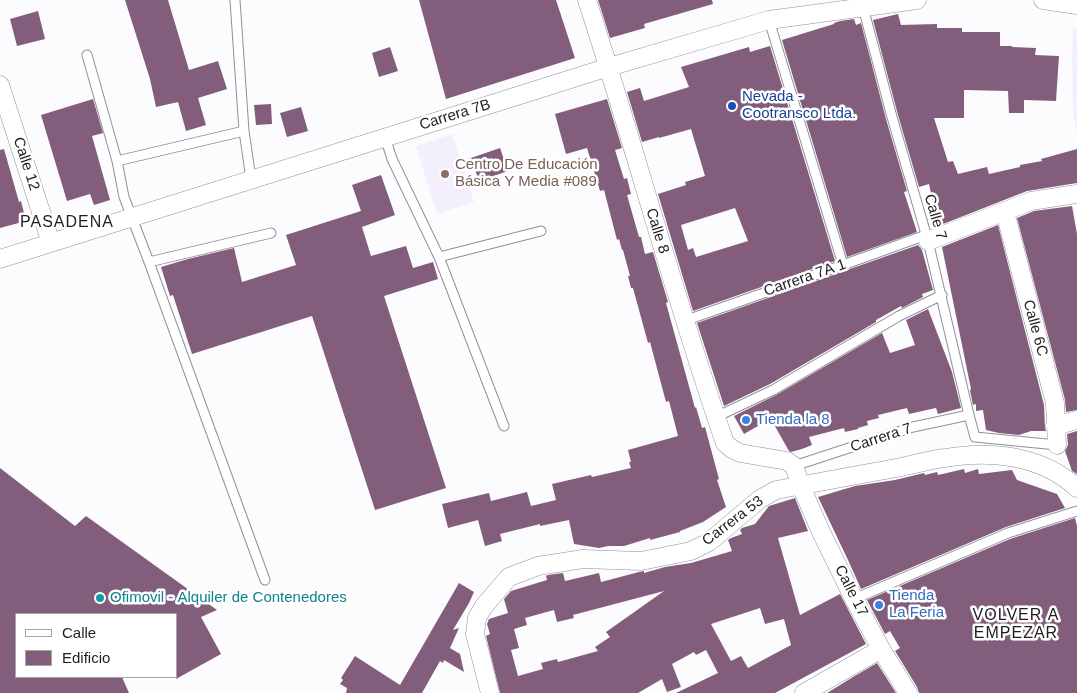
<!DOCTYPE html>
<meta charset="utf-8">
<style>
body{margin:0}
#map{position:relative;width:1077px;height:693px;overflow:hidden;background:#fcfbfe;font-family:Arial,sans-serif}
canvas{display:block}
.legend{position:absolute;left:15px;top:613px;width:162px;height:65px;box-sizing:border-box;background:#fff;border:1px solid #a5a5a5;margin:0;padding:6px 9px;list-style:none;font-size:15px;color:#1e1d1f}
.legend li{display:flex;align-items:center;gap:10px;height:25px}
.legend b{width:25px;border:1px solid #a5a5a5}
</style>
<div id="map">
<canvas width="1077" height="693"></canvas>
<ul class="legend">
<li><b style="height:6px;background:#fff"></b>Calle</li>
<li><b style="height:14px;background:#835e7c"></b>Edificio</li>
</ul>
</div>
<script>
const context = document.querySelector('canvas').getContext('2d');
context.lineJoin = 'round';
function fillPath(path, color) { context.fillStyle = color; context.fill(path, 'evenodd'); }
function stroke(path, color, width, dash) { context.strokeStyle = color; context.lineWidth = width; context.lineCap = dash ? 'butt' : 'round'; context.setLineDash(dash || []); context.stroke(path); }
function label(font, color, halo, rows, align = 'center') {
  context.font = font + ' Arial,sans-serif'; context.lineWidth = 5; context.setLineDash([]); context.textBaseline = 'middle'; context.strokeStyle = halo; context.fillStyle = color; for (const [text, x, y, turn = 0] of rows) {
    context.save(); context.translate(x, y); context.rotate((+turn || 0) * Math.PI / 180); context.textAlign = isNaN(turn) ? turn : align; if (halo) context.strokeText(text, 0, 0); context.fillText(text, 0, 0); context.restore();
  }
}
fillPath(new Path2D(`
 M1073,28H1077V131L1073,117L1072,57Z
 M452,134L474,202L437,214L416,146Z`), '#f4effd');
fillPath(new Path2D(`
 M125,0H168L189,70L218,61L227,89L198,98L206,125L186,131L178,102L156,107L150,79Z
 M419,0H556L575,58L446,99Z
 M598,0H712L713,4L644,24L645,28L610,38Z
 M38,11L45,39L17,46L10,19Z
 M898,14L901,25L937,24V28H962V32H1000V46H1012V47L1036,48L1035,55L1059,56L1056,101L1024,100V113H1009L1008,91L964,90V118H934L948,162L953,161L958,174L987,167L989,174L1020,167V165L1042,161L1041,159L1077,149V183L1027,191L938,226L929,184L919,187L898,115L873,20Z
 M854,19L856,25L861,23L886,119L907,191L904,192L917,232L847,257L782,40L834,24V23L840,21Z
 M770,46L835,261L693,311L658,194L686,185L685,182L705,176L691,129L659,138V137L642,142L627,92L640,88L644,101L689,87L681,67L749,47L750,52ZM735,208L748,241L696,257L693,248L688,250L681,225Z
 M390,47L398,71L379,77L372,53Z
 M93,99L103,133L92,136L110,200L94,205L90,194L67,201L41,115Z
 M607,99L622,148L615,150L624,179L627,178L631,194L627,195L639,237H641L645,254L653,252L668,302L666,303L695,408L696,407L702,428L705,427L719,479L717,480L726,507L703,522L680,531V532L650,540V538L624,546H608L599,548L574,544L569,520L540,526V524L500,534L502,541L485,546L478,520L448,528L442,504L489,493L491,501L527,492L531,506L556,500L552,484L591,475L592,477L631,468L629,462H631L628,450L678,436L669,401L666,402L650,342L648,343L633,288H631L628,276H630L623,250H622L619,239L617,240L604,190L600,191L587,148L566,154L555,114Z
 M271,104L272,124L256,125L254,105Z
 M301,107L308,131L287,137L280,113Z
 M500,148L508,171L479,181L471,158Z
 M4,149L19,202L21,201L26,221L0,228V150Z
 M381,175L395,215L362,227L371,256L406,246L413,268L433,262L438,279L384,296L446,488L375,510L312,316L192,354L173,295L170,296L161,267L188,259L234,248L242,282L296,265L286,235L361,211L352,185Z
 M1072,206L1077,234V410L1066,412L1065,400L1017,218L1034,211Z
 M998,225L1044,405L1045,428L1046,431H1031L1019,435L999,433L986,430L983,410L976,411V404L973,405L970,390L971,389L942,247Z
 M918,245L922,250L933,290L922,294L923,297L902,308L901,306L876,320V322L770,384L724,406L697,323Z
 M928,309L952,372L961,408L938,414L936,408L909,414L907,408L878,415L879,418L867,421L868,425L858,428V429L845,432L844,428L809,437L812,445L802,449L791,452L789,451L772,421L764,425L763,423L744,434L734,416L776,395L882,333L890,353L915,345L906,320Z
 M1077,431V474L1072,471L1065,451L1068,445L1067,434Z
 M0,468L75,526L86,516L217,610L201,617L221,654L176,679V614H16V677H122L129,693H0Z
 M964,469L965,473L978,469L979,474L1012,470L1017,480L1057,494L1065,508L1006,527L861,589L848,560L818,497L855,486L895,480L924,473L925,475L937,472L938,475Z
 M795,498L808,531L778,538L800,615L840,594L866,644L775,693H676L718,673L706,650L696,655L694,652L672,664L681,687L667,692L662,679L638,693H500L486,636L490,634L487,624L489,619L508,613L504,599L511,591L547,580L546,576L548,575L563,573L565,581L599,573L601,582L639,572L644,571V573L665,567L691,563L732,551L728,540L731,538L742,534L740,530L742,528L755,524L769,506ZM664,591L606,632L610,637L595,647L598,651L558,662L557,659L541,663L543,669L518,676L511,650L519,648L514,629L527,625L525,618L554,610L557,622L574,618L573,615ZM760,608L765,624L784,619L791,645L748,668L741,656L731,661L711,624Z
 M1075,518L1077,526V693H919L917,687L895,651L900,648L890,631L885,634L867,600L1010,539Z
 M459,583L474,592L469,603L453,630L459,628L450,648L460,654L464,672L444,660L443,663L440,661L422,693H346L347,688L340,684L343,680L341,678L355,656L400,685Z
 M877,663L896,693H827L853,677Z`), '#835e7c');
const service = new Path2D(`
 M235,0L244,131L251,179
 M863,7L892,117L928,241L969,415L975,437L1057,445
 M769,20L843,265
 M87,55L117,161L124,197L149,262L265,580
 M385,137L392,159L439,257L504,426
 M117,161L244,131
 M439,257L541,231
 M149,262L271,233
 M684,321L843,265L926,235
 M716,417L773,390L899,316L942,295
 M794,466L913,427L969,415
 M854,599L1008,533L1077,511`);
const minor = new Path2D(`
 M587,0C635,147 674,297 725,443L732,449L740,453L787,461L794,466L801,486L821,532L854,599L881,649L908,693
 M1043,0L1077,5
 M0,85L51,243
 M1005,212L1055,403L1057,445
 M928,241L1031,201L1077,194
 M0,259L609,67L769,20L917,0
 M1055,426L1077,420
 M490,693L475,634L477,618L484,606L509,577L538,566L583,559L641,561L691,551L709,542L760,499L776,490C816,483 856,475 896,468C912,465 928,460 945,458C991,450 1041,455 1077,488
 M804,693L881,649`);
stroke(service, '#929097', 11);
stroke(minor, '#929097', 19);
stroke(service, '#fff', 9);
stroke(minor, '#fff', 18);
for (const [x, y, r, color] of [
 [732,106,5,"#1a4fb4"],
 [445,174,5,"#8d6e63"],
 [746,420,5,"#3f7fe0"],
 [100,598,5,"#0f9aa8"],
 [879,605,5,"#3f7fe0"]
]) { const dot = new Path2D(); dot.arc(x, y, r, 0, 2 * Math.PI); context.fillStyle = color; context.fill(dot); stroke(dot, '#fff', 2); }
label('15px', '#164399', '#fff', [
 ["Nevada -",742,97],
 ["Cootransco Ltda.",742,114]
], 'left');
label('15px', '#1e1d1f', '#fff', [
 ["Carrera 7B",455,115,-17],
 ["Calle 12",26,164,72],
 ["Calle 7",935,217,74],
 ["Calle 8",657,231,73],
 ["Carrera 7A 1",805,278,-19],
 ["Calle 6C",1035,328,75],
 ["Carrera 7",881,438,-18],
 ["Carrera 53",733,521,-37],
 ["Calle 17",851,591,63]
]);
label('15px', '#785e54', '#fff', [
 ["Centro De Educación",455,165],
 ["Básica Y Media #089",455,182]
], 'left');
label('15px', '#366cbe', '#fff', [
 ["Tienda la 8",756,420],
 ["Tienda",889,596],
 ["La Feria",889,613]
], 'left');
label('15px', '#0d838f', '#fff', [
 ["Ofimovil - Alquiler de Contenedores",110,598]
], 'left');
context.letterSpacing = '1px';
label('16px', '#1e1d1f', '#fff', [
 ["PASADENA",67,223],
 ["VOLVER A",1016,616],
 ["EMPEZAR",1016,634]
]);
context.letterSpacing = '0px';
</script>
